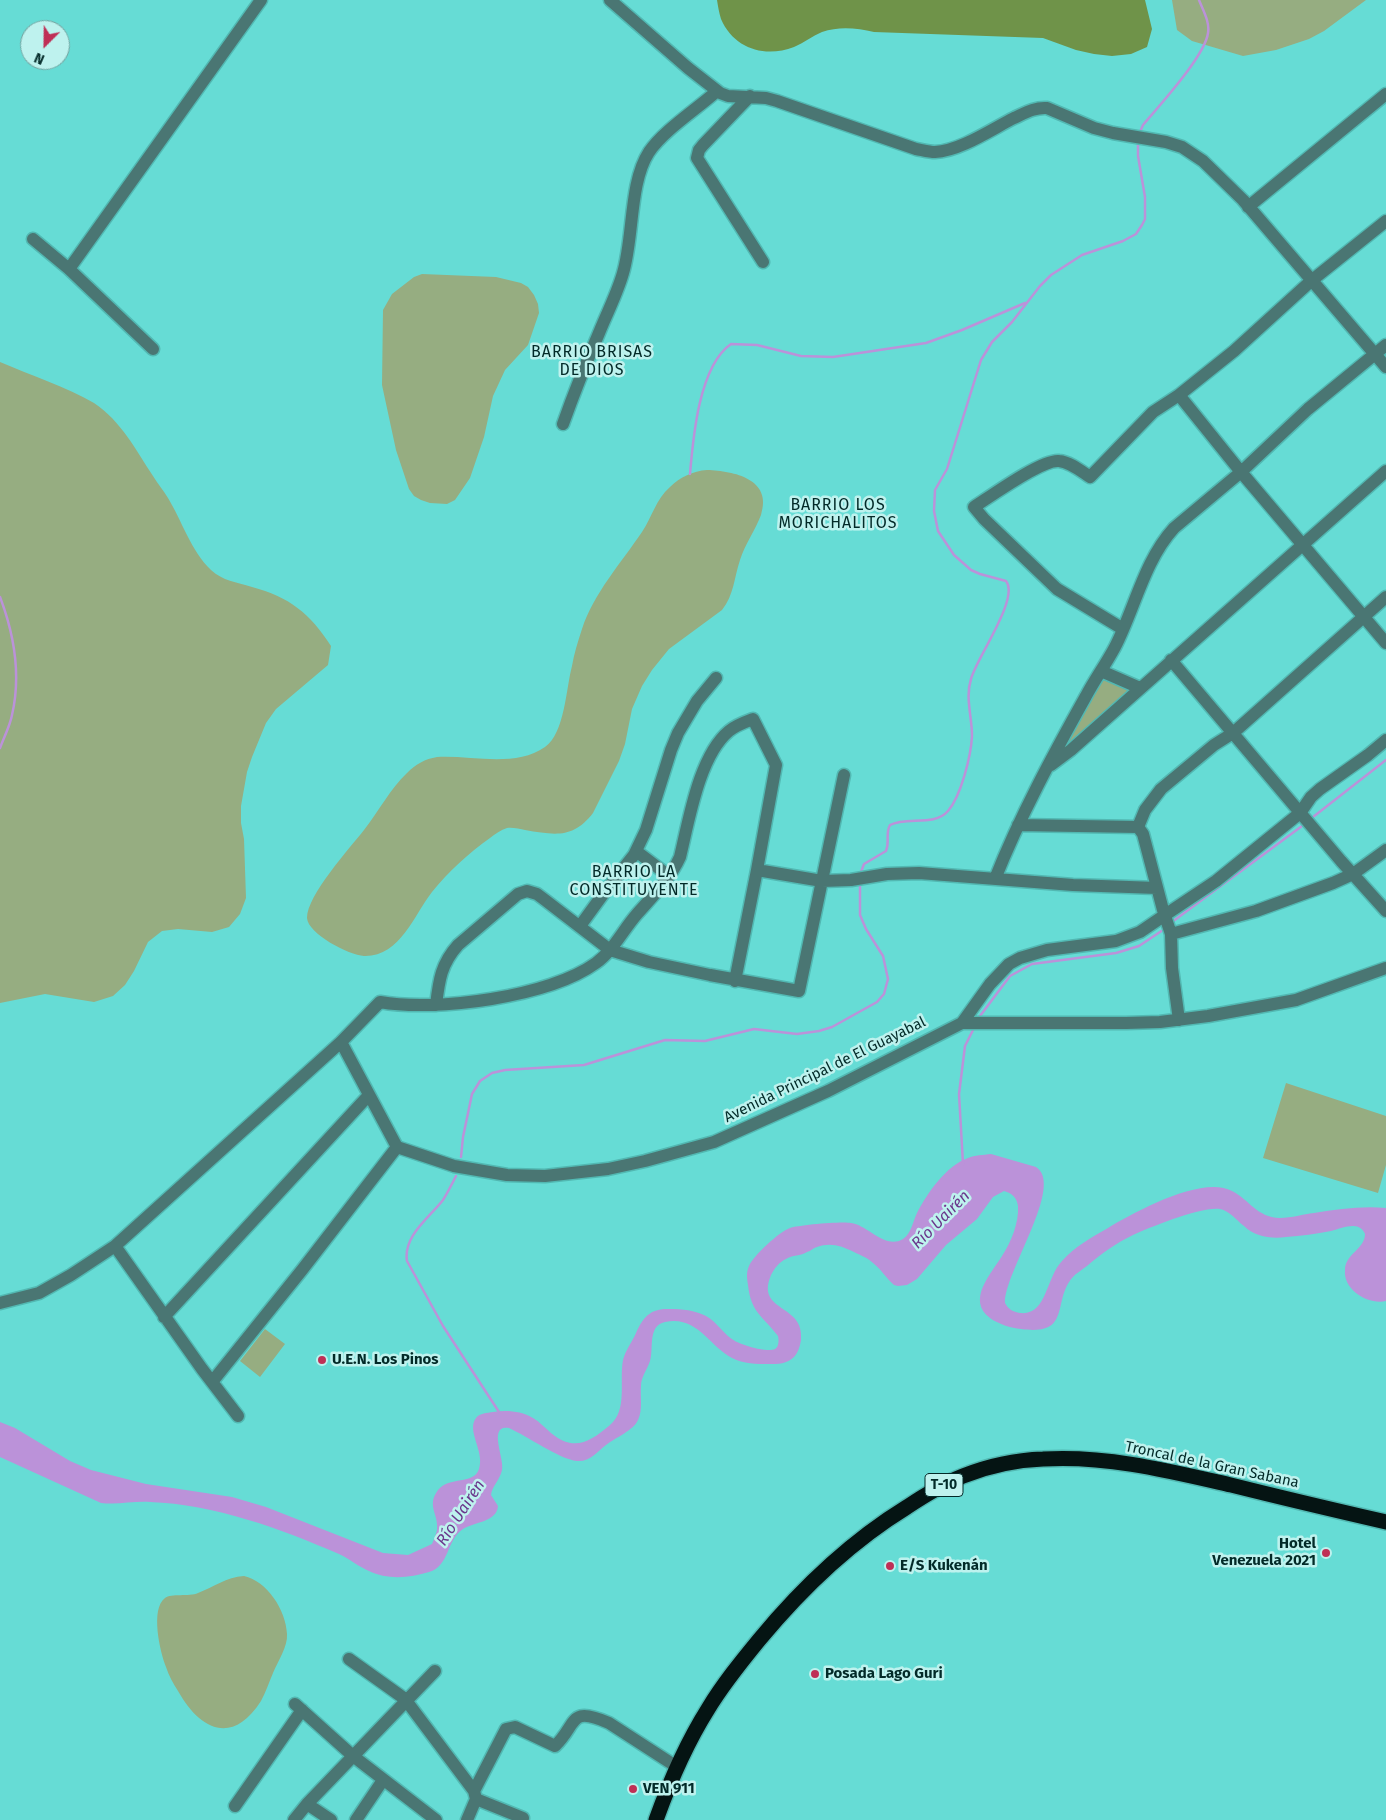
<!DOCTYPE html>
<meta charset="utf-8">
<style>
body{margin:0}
#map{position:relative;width:1386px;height:1820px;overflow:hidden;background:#66dcd5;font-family:"Fira Sans",sans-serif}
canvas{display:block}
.north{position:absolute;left:20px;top:20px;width:50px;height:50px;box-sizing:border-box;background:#bef2ee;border:1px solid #73a29f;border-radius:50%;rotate:203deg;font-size:14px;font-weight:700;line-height:20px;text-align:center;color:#022a28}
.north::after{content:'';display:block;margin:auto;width:18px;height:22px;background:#bf2f56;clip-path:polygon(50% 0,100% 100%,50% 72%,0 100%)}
</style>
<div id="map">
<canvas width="1386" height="1820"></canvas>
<div class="north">N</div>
</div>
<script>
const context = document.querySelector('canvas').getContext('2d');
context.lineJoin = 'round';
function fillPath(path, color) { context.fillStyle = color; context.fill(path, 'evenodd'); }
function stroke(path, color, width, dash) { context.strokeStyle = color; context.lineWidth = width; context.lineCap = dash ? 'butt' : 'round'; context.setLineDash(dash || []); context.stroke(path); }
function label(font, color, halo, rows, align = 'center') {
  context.font = font + ' "Fira Sans",sans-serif'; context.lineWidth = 5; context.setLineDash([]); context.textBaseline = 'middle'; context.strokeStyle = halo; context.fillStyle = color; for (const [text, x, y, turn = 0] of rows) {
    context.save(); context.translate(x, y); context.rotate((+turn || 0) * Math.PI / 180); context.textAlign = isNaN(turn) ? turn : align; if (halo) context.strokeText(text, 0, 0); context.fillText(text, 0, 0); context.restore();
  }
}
fillPath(new Path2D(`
 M1172,0H1366L1324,31L1309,39L1276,50L1243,56L1192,41L1177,30Z
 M422,274L496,277L521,283L528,287L534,295L538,304L539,313L528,345L505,370L493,396L484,437L470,478L455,500L447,504L430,503L421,500L414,496L409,489L396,450L382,385L383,310L392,294L414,277Z
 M0,362C30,375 67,387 94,403C121,421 136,450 153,476C158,484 163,490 168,498C182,521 191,551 211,570C223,581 236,582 252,587C289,597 310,613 331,646L328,665L276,709L266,723L252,757L247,772L241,806V823L244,839L246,898L240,914L229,927L212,932L178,929L162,931L148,942L134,971L125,985L113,996L94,1002L45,994L0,1003Z
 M707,470C734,471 773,479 761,515C755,531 745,544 740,560C734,578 734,595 722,610L669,649L652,670L642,686L632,709L625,744L619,761L593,813C573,839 555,835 525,830C520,829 512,827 507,828C501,830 495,834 490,838C470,852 448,872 432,892C414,915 400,957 364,956C349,955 308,934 307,918C307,895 350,848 364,830C379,811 390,789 407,773C416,764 425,759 437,757C471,755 515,768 545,747C565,733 566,688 572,666C574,654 578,641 582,629C594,593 621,563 642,532C652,517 656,499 670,487C680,477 693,471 707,470Z
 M1101,679L1128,689L1126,693L1072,742L1068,740Z
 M1286,1083L1386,1116V1165L1378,1193L1263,1158Z
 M265,1329L285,1344L260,1377L240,1361Z
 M244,1576C267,1581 286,1610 287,1634C288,1646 278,1661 273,1673C269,1682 266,1692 261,1701C232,1746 200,1730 178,1691C173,1683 169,1676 166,1667C160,1652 150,1609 165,1598C171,1593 189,1597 198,1593C214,1587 226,1577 244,1576Z`), '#96ad81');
fillPath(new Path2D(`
 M717,0H1145L1152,29L1147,47L1131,54L1112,56L1094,54L1076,50L1043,38L874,32C857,28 839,26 822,32C812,36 804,43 794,47C765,58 734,49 721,19C719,13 718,6 717,0Z`), '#6f9349');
fillPath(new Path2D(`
 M991,1154L1036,1167C1065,1185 1004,1273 1005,1303C1008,1309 1013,1312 1020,1313C1047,1316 1046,1277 1062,1261C1074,1247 1092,1237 1108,1228C1135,1212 1202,1175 1232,1191C1250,1200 1256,1217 1280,1218C1292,1218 1303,1214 1314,1213C1338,1209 1362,1206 1386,1208V1301C1368,1305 1343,1290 1345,1270C1345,1254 1365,1249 1365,1234C1363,1229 1359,1226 1353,1226C1346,1226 1338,1229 1331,1231C1316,1234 1301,1236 1286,1237C1272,1239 1255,1237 1244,1226C1236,1220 1230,1211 1220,1209C1203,1206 1150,1227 1133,1235C1116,1243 1101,1254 1087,1266C1082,1270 1076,1273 1072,1278C1052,1302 1072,1336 1021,1329C1011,1328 998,1324 990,1318C966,1300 991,1274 1002,1256C1011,1242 1019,1223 1018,1206C1017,1198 1012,1193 1004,1191L993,1197L977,1219L946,1245L917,1279L907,1285L898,1286L894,1285C886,1278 881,1269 873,1263C868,1258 860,1255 854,1252C842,1246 830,1242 817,1247C813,1248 811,1251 807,1252C801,1256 792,1255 786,1259C779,1262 774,1269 771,1275C755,1313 805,1303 801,1340C800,1346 798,1353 794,1357C787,1364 778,1364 769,1364C756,1364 744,1364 732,1358C709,1346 697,1315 665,1322C647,1326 654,1349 650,1361C647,1370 641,1377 641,1386C640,1397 643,1410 638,1420C634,1430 615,1438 606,1445C597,1452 590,1462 577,1461C559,1459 527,1436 509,1428C487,1424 505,1459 502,1470C500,1480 492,1486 491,1495L498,1506C497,1522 474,1522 463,1529C446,1540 450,1566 429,1572C410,1578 387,1580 369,1571C359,1567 350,1559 339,1554C281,1529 214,1504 150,1502C133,1501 118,1505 101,1503L0,1457V1422L15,1428L70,1461L91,1470L146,1484L232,1497L266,1507L383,1553L408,1555L432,1544C434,1539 436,1535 437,1530C439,1514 426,1506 438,1490C449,1476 474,1485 479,1469C485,1451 466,1431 476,1418C480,1413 487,1413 493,1412C507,1410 521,1411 533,1418C540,1422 545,1428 551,1433C574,1452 590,1442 610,1425C628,1410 619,1381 623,1360C625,1351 632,1342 636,1333C643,1317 651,1308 669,1309C683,1309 694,1310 706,1316C717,1322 724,1335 735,1341C742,1345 767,1353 775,1349C779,1347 779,1340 778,1336C763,1316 751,1313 748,1285C747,1278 746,1273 749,1266C754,1255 779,1232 790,1228C798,1225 843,1221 851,1223C868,1225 885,1250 903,1239C911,1234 913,1221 917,1213C928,1192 946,1166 968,1158C975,1155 983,1155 991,1154Z`), '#bb92d9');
stroke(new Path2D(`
 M1140,132L1143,125C1159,106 1205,56 1208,33C1210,22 1203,10 1199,0
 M690,474C693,438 699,366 731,344L757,345L801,356L833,357L926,343L962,330L1025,303
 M0,597C14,634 21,676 12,715C10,726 4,737 0,748
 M1313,817L1386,760
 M861,872L864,864L886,851C890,842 885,834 890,825C907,816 934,827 948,811C961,796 971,756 972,736C972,716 965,698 971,679C976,659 1020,598 1006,581L980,574L971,570L954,555L938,531L934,511L935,490L947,469L981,360L992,342L1012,322L1040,286L1051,275L1082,255L1123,241L1136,234L1142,225L1145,219V197L1138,156V142
 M1172,922L1302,826
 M980,1016L1010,976L1032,964L1116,953L1139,946L1163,930
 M461,1157L463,1137L472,1094L480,1081L492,1073L505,1070L584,1065L665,1040L705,1041L754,1029L797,1034L819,1031L832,1027L877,1002L884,994L888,979L883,956L866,929L860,915V885
 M963,1164L959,1094L965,1046L973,1030
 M456,1176C452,1184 448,1192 443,1200C429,1218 403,1236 407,1261L443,1326L499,1412`), '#bb92d9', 2.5);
const minor = new Path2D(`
 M610,0L688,68L720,93L728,96L766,98L777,101L916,149C922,150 929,152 935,152C960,151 992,129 1014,118C1025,113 1035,107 1047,108L1094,128L1113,133L1166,142L1182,147L1203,161L1243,200L1386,367
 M750,96L703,145L699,150L697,158L763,262
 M1248,207L1386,94
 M33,239L69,269L153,349
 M69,269L261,0
 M1179,395L1241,472L1386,643
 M563,424C574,393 586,363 599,333C607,313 617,294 623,273C634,236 629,183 649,152C664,130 697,109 717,91
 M1123,629L1057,589L984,519L974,507C991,496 1042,459 1059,461C1070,462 1081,471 1090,477L1153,412L1179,395L1234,351L1311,281L1386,221
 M1171,660L1341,861L1386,911
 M1101,671L1140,688
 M1051,765L1071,750L1386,471
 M1018,825L1138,827
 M1138,827L1145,810L1161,789L1214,745L1233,733L1386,597
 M1138,827L1143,834L1163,910L1171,934L1172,968L1179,1020
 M636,851L669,876
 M757,870L822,881L851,880L887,874L919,873L1073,885L1157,888
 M995,879C1020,816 1053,755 1086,696C1095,679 1106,664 1115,647C1135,608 1144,561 1174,528L1241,472L1308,409L1386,345
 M580,926L604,893L634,855L646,830L671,750L678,733L697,701L716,678
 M1171,934L1256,911L1333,883L1353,874L1386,850
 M436,1005C439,980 441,964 458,945L518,894L527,891L537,894L545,900L610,950L649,962L710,975L799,991L844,775
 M962,1023L990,984L1009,964L1020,958L1047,950L1116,941L1140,932L1165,915L1216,881L1300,813L1311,797L1320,789L1368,755L1386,740
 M341,1042L397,1147L454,1166L507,1175L545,1176L608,1169L645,1161L714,1142L828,1091L962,1023H1126L1160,1022L1208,1016L1296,1000L1386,968
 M115,1246L202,1369L238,1416
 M0,1303L39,1293L71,1275L115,1246L341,1042L380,1002C436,1012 549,997 596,963C613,951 623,930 637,914C653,896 670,879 680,857C689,820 699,756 729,731C736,725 745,722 753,719L776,765L757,870L735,981
 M164,1317L369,1095
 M212,1382L302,1270L397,1147
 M349,1659L405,1699L474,1791L476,1799L467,1820
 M295,1704L353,1756L436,1820
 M474,1791L506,1729L515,1727L555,1746C578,1724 568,1705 609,1723L677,1767
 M476,1799L523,1818
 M307,1804L331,1820
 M235,1806L302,1710
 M294,1820L307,1804L435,1671
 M356,1820L383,1780`);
const highway = new Path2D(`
 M656,1820C670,1781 686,1744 708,1709C723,1684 741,1662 759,1640C802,1588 850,1542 907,1507C925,1495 943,1484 963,1476C988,1466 1016,1460 1043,1459C1106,1455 1170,1471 1231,1485C1283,1498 1334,1510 1386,1522`);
stroke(minor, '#52b8b2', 15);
stroke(highway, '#52b8b2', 18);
stroke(minor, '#4a7673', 12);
stroke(highway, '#051413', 15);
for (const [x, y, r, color] of [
 [322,1360,5,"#bf2f56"],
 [1326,1553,5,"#bf2f56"],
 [890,1566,5,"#bf2f56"],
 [815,1674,5,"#bf2f56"],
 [633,1789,5,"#bf2f56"]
]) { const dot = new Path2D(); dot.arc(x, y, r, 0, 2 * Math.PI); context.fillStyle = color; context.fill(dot); stroke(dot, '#bef2ee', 2); }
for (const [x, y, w] of [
 [944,1485,38]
]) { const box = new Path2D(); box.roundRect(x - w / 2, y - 11.5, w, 23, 4); context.fillStyle = '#bef2ee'; context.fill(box); stroke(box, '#022a28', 1); }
label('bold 14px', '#022a28', null, [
 ["T-10",944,1485]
]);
label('15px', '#022a28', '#bef2ee', [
 ["Avenida Principal de El Guayabal",825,1070,-26],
 ["Troncal de la Gran Sabana",1212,1465,12]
]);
label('bold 15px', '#022a28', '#bef2ee', [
 ["U.E.N. Los Pinos",332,1360],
 ["Hotel",1316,1544,"right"],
 ["Venezuela 2021",1316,1561,"right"],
 ["E/S Kukenán",900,1566],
 ["Posada Lago Guri",825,1674],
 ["VEN 911",643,1789]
], 'left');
context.letterSpacing = '1px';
label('16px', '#022a28', '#bef2ee', [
 ["BARRIO BRISAS",592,353],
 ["DE DIOS",592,371],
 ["BARRIO LOS",838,506],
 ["MORICHALITOS",838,524],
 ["BARRIO LA",634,873],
 ["CONSTITUYENTE",634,891]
]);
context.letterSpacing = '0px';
label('italic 16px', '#6a378b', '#bef2ee', [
 ["Río Uairén",941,1220,-45],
 ["Río Uairén",461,1513,-57]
]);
</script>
